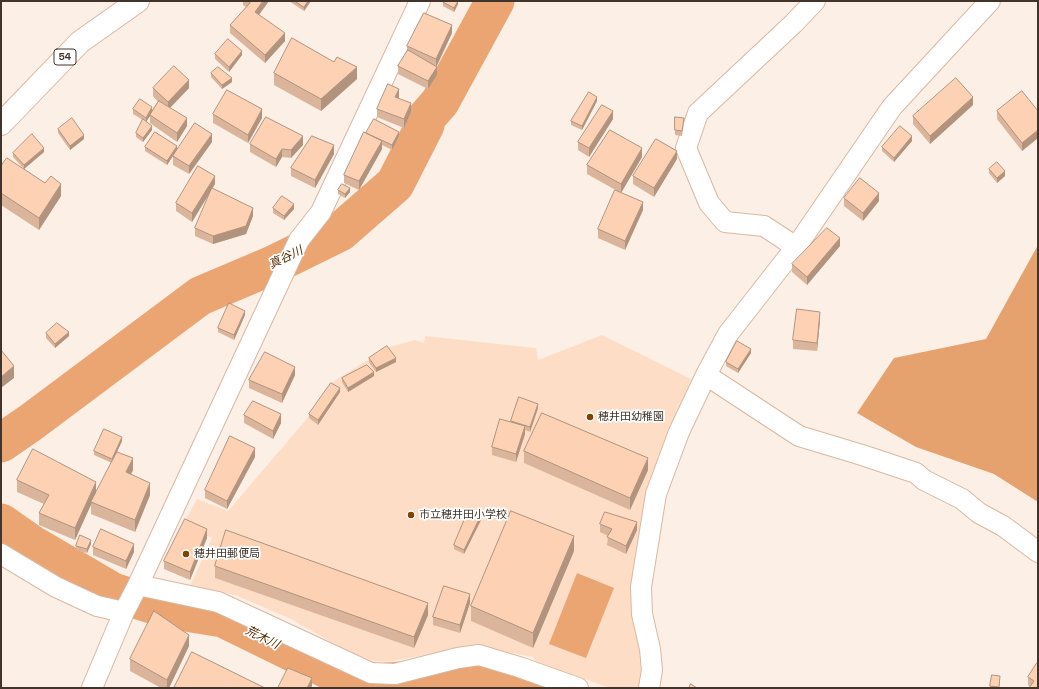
<!DOCTYPE html>
<meta charset="utf-8">
<style>
body{margin:0}
#map{position:relative;width:1039px;height:689px;overflow:hidden;background:#fcefe5;font-family:"Space Grotesk",sans-serif}
canvas{display:block}
.frame{position:absolute;inset:0;border:2px solid #42342b;pointer-events:none}
</style>
<div id="map">
<canvas width="1039" height="689"></canvas>
<div class="frame"></div>
</div>
<script>
const context = document.querySelector('canvas').getContext('2d');
context.lineJoin = 'round';
function fillPath(path, color) { context.fillStyle = color; context.fill(path, 'evenodd'); }
function stroke(path, color, width, dash) { context.strokeStyle = color; context.lineWidth = width; context.lineCap = dash ? 'butt' : 'round'; context.setLineDash(dash || []); context.stroke(path); }
function label(font, color, halo, rows, align = 'center') {
  context.font = font + ' "Space Grotesk","Noto Sans JP",sans-serif'; context.lineWidth = 3.5; context.setLineDash([]); context.textBaseline = 'middle'; context.strokeStyle = halo; context.fillStyle = color; for (const [text, x, y, turn = 0] of rows) {
    context.save(); context.translate(x, y); context.rotate((+turn || 0) * Math.PI / 180); context.textAlign = isNaN(turn) ? turn : align; if (halo) context.strokeText(text, 0, 0); context.fillText(text, 0, 0); context.restore();
  }
}
fillPath(new Path2D(`
 M602,335L691,379L651,477L643,519L644,662L640,688H610L536,662L533,657L475,646L414,657L387,662L374,661L342,650L326,639L289,618L235,595L190,586L212,538L183,525L197,499L228,511L305,421L330,384L386,348L415,340L424,343L425,336L536,348L538,360Z`), '#feddc6');
fillPath(new Path2D(`
 M1038,245V502L994,474L916,447L857,413L894,358L986,339Z`), '#e5a16e');
fillPath(new Path2D(`
 M577,573L614,588L586,658L549,644Z`), '#eaa573');
stroke(new Path2D(`
 M1,443L30,423L200,296L273,265L340,232L395,184L425,125L426,118L440,102L495,1
 M1,523L31,544L113,592L167,609L223,618L331,671L377,683L413,680L465,670L513,678L538,688`), '#eaa573', 39);
const minor = new Path2D(`
 M796,247L764,226L725,222L709,203L686,148L698,113L793,24L815,1
 M706,375L799,436L862,455L916,473L924,480L962,499L979,513L1003,526L1038,552
 M1,554L56,587L97,606L124,612
 M138,585L218,602L371,673L395,674L458,658L479,655L519,667L578,688
 M92,688L124,612L138,585L299,240L321,212L420,1
 M649,688L652,670L650,649L642,614L641,587L656,494L679,432L706,375L728,334L796,247L892,107L990,1`);
const primary = new Path2D(`
 M1,124L80,42L138,1`);
stroke(minor, '#d9b8a1', 22);
stroke(primary, '#d9b8a1', 24);
stroke(minor, '#fff', 20);
stroke(primary, '#fff', 22);
fillPath(new Path2D(`
 M243,1H269L259,15L285,41L265,63L230,33V25L246,7L243,5Z
 M289,1H311L304,11Z
 M458,1V4L454,12L443,6V2Z
 M452,33L437,66V75L428,89L398,74V66L407,52V46Z
 M215,54L242,55L229,72L215,59Z
 M211,73L232,82L222,89L211,77Z
 M274,73L357,79L321,111L274,85Z
 M153,88H189L170,108L187,126L177,142L150,123V116L146,121L152,130L143,142L136,137V133L143,120L133,114V109L152,110L158,102L153,96Z
 M399,97L398,98L411,112L404,128L377,117V109Z
 M597,101L582,130L571,125V121Z
 M973,105L930,144L913,124V116Z
 M997,111H1038V138L1022,151L997,119Z
 M213,114L262,118L248,143L213,123Z
 M675,117L684,122L682,136L675,135Z
 M613,119L589,157L578,150V142Z
 M58,129L84,139L70,150L58,133Z
 M366,133L399,136L392,150L382,145V149L359,190L344,183V175Z
 M912,141L894,162L882,151V147Z
 M212,142L189,174L173,165V156Z
 M250,144L303,145L291,158L282,157L276,167L250,152Z
 M145,147L177,150L167,165L145,151Z
 M44,152L24,169L13,157V153Z
 M334,154L315,188L291,176V168Z
 M642,157L621,193L587,174V165Z
 M677,159L654,197L633,184V176Z
 M1,166L61,196L39,230L1,205Z
 M989,169L1005,176L997,183L989,173Z
 M215,184L192,222L176,211V203Z
 M338,190L350,192L345,198L338,194Z
 M844,198L879,201L863,221L844,206Z
 M273,208L294,209L284,220L273,213Z
 M643,210L625,250L598,238V229Z
 M253,216L246,234L213,244L195,236V228Z
 M840,246L807,285L792,272V264Z
 M245,315L234,340L218,332V328Z
 M820,320L817,351L793,349V340Z
 M46,333L69,336L55,348L46,338Z
 M751,353L738,373L726,366V362Z
 M369,358L396,362L376,372L369,362Z
 M295,375L282,403L249,388V380Z
 M374,376L348,392L342,382V378Z
 M340,392L318,425L309,418V414Z
 M538,408L530,432L525,430V434L516,462L492,455V447L511,421Z
 M244,415L281,423L273,439L244,423Z
 M122,441L117,452L133,470L131,474L150,495L135,532L91,514V503L75,540L39,525V513L44,504L17,492V480L96,494L112,463L94,455V451Z
 M524,451L648,470L630,510L524,463Z
 M255,457L227,509L205,498V490Z
 M481,520L464,554L454,549V545Z
 M600,524L637,530L626,554L607,545L608,536L600,532Z
 M207,538L190,580L164,569V561Z
 M91,544L87,553L76,550V546Z
 M93,547L134,552L126,569L93,555Z
 M574,551L533,648L471,621V606Z
 M215,566L428,615L414,648L215,578Z
 M470,603L460,633L433,625V617Z
 M189,646L169,688H161L130,671V659Z
 M1038,663V688L1030,687L1028,685V677Z
 M992,675L1000,680L999,688H990Z`), '#dab59b');
fillPath(new Path2D(`
 M263,1H269L255,20V12Z
 M308,1H311L304,11V7Z
 M458,1V4L454,12V8Z
 M452,25V33L436,67V59Z
 M285,33V41L265,63V55Z
 M242,51V55L229,72V67Z
 M357,67V79L321,111V99Z
 M437,67V75L428,89V81Z
 M232,78V82L222,89V85Z
 M189,80V88L168,110V102Z
 M399,89V97L395,105V97Z
 M597,97V101L582,130V126Z
 M973,97V105L930,144V136Z
 M411,103V112L404,128V119Z
 M152,107V112L150,115V116L146,122V118Z
 M262,109V118L248,143V135Z
 M613,111V119L589,157V148Z
 M187,118V126L177,142V133Z
 M152,126V130L143,142V138Z
 M1038,130V138L1022,151V143Z
 M399,132V136L392,150V145Z
 M212,134V142L189,174V166Z
 M84,135V139L70,150V146Z
 M303,136V145L291,158V150Z
 M912,136V141L894,162V158Z
 M382,141V149L359,190V181Z
 M334,145V154L315,188V180Z
 M177,146V150L167,165V161Z
 M44,148V152L24,169V165Z
 M642,148V157L621,193V184Z
 M282,149V157L276,167V159Z
 M677,151V159L654,197V188Z
 M1005,171V176L997,183V178Z
 M215,176V184L192,222V213Z
 M61,184V196L39,230V218Z
 M350,188V192L345,198V194Z
 M879,193V201L863,221V213Z
 M643,202V210L625,250V241Z
 M294,204V209L284,220V216Z
 M253,208V216L246,234L213,244V236Z
 M840,238V246L807,285V277Z
 M245,311V315L234,340V335Z
 M820,312V320L817,351V343Z
 M69,332V336L55,348V344Z
 M751,349V353L738,373V369Z
 M396,358V362L376,372V368Z
 M14,366V378L1,388V377Z
 M295,367V375L282,403V394Z
 M374,372V376L348,392V388Z
 M340,388V392L318,425V420Z
 M538,404V408L530,432V427Z
 M281,414V423L273,439V431Z
 M525,426V434L516,462V454Z
 M122,437V441L112,463V459Z
 M255,448V457L227,509V501Z
 M133,458V470L126,484V472Z
 M648,458V470L630,510V498Z
 M96,482V494L75,540V528Z
 M150,483V495L135,532V520Z
 M481,515V520L464,554V550Z
 M637,522V530L626,554V546Z
 M207,529V538L190,580V572Z
 M574,536V551L533,648V633Z
 M91,540V544L87,553V549Z
 M134,544V552L126,569V561Z
 M470,594V603L460,633V625Z
 M428,603V615L414,648V637Z
 M189,635V646L169,688H167V680Z
 M312,678V686L311,688H307Z`), '#b1937e');
const building = new Path2D(`
 M248,1H263L255,12L285,33L265,55L230,25L250,3Z
 M295,1H308L304,7Z
 M444,1H458L454,8L443,2Z
 M424,13L452,25L436,59L407,46Z
 M292,38L334,62L337,57L357,67L321,99L274,73Z
 M228,39L242,51L229,67L215,54Z
 M408,50L437,67L428,81L398,66Z
 M174,66L189,80L168,102L153,88Z
 M218,67L232,78L222,85L211,73Z
 M956,78L973,97L930,136L913,116Z
 M388,84L399,89L395,97L411,103L404,119L377,109Z
 M227,90L262,109L248,135L213,114Z
 M1022,91L1038,111V130L1022,143L997,111Z
 M589,92L597,97L582,126L571,121Z
 M140,99L152,107L146,118L133,109Z
 M159,101L187,118L177,133L150,115Z
 M602,105L613,111L589,148L578,142Z
 M266,117L303,136L291,150L282,149L276,159L250,144Z
 M675,117L684,118L682,131L675,130Z
 M72,118L84,135L70,146L58,129Z
 M143,119L152,126L143,138L136,133Z
 M374,119L399,132L392,145L366,133Z
 M195,123L212,134L189,166L173,156Z
 M900,126L912,136L894,158L882,147Z
 M610,130L642,148L621,184L587,165Z
 M155,132L177,146L167,161L145,147Z
 M364,132L382,141L359,181L344,175Z
 M32,134L44,148L24,165L13,153Z
 M312,136L334,145L315,180L291,168Z
 M656,139L677,151L654,188L633,176Z
 M7,158L45,183L51,176L61,184L39,218L1,193V166Z
 M997,162L1005,171L997,178L989,169Z
 M198,166L215,176L192,213L176,203Z
 M860,178L879,193L863,213L844,198Z
 M342,184L350,188L345,194L338,190Z
 M212,188L253,208L246,226L213,236L195,228Z
 M615,190L643,202L625,241L598,229Z
 M282,196L294,204L284,216L273,208Z
 M827,228L840,238L807,277L792,264Z
 M229,303L245,311L234,335L218,328Z
 M797,309L820,312L817,343L793,340Z
 M57,323L69,332L55,344L46,333Z
 M737,341L751,349L738,369L726,362Z
 M387,346L396,358L376,368L369,358Z
 M1,350L14,366L1,377Z
 M265,352L295,367L282,394L249,380Z
 M367,365L374,372L348,388L342,378Z
 M331,383L340,388L318,420L309,414Z
 M519,397L538,404L530,427L511,421Z
 M253,401L281,414L273,431L244,415Z
 M542,413L648,458L630,498L524,451Z
 M500,419L525,426L516,454L492,447Z
 M104,429L122,437L112,459L94,451Z
 M230,436L255,448L227,501L205,490Z
 M33,449L96,482L75,528L39,513L49,495L17,480Z
 M117,452L133,458L126,472L150,483L135,520L91,502Z
 M469,509L481,515L464,550L454,545Z
 M511,511L574,536L533,633L471,606Z
 M605,512L637,522L626,546L607,537L612,529L600,524Z
 M185,519L207,529L190,572L164,561Z
 M101,529L134,544L126,561L93,547Z
 M226,530L428,603L414,637L215,566Z
 M80,535L91,540L87,549L76,546Z
 M444,586L470,594L460,625L433,617Z
 M154,611L189,635L167,680L130,659Z
 M192,652L265,688H174Z
 M1037,663H1038V688H1029L1034,681L1028,677Z
 M288,668L312,678L307,688H278Z
 M992,675L1000,676L999,687L990,686Z
 M691,684L697,688H689Z`);
fillPath(building, '#fdd2b4');
stroke(building, '#b1937e', 1);
for (const [x, y, r, color] of [
 [590,417,4,"#814302"],
 [411,515,4,"#814302"],
 [186,554,4,"#814302"]
]) { const dot = new Path2D(); dot.arc(x, y, r, 0, 2 * Math.PI); context.fillStyle = color; context.fill(dot); stroke(dot, '#fff', 1.5); }
for (const [x, y, w] of [
 [65,57,22]
]) { const box = new Path2D(); box.roundRect(x - w / 2, y - 8, w, 16, 3); context.fillStyle = '#fff'; context.fill(box); stroke(box, '#42342b', 1); }
label('bold 10px', '#42342b', null, [
 ["54",65,57]
]);
label('11px', '#42342b', '#fff', [
 ["穂井田幼稚園",598,417],
 ["市立穂井田小学校",419,515],
 ["穂井田郵便局",194,554]
], 'left');
label('italic 12px', '#572c02', '#fff', [
 ["真谷川",286,258,-26],
 ["荒木川",262,638,26]
]);
</script>
